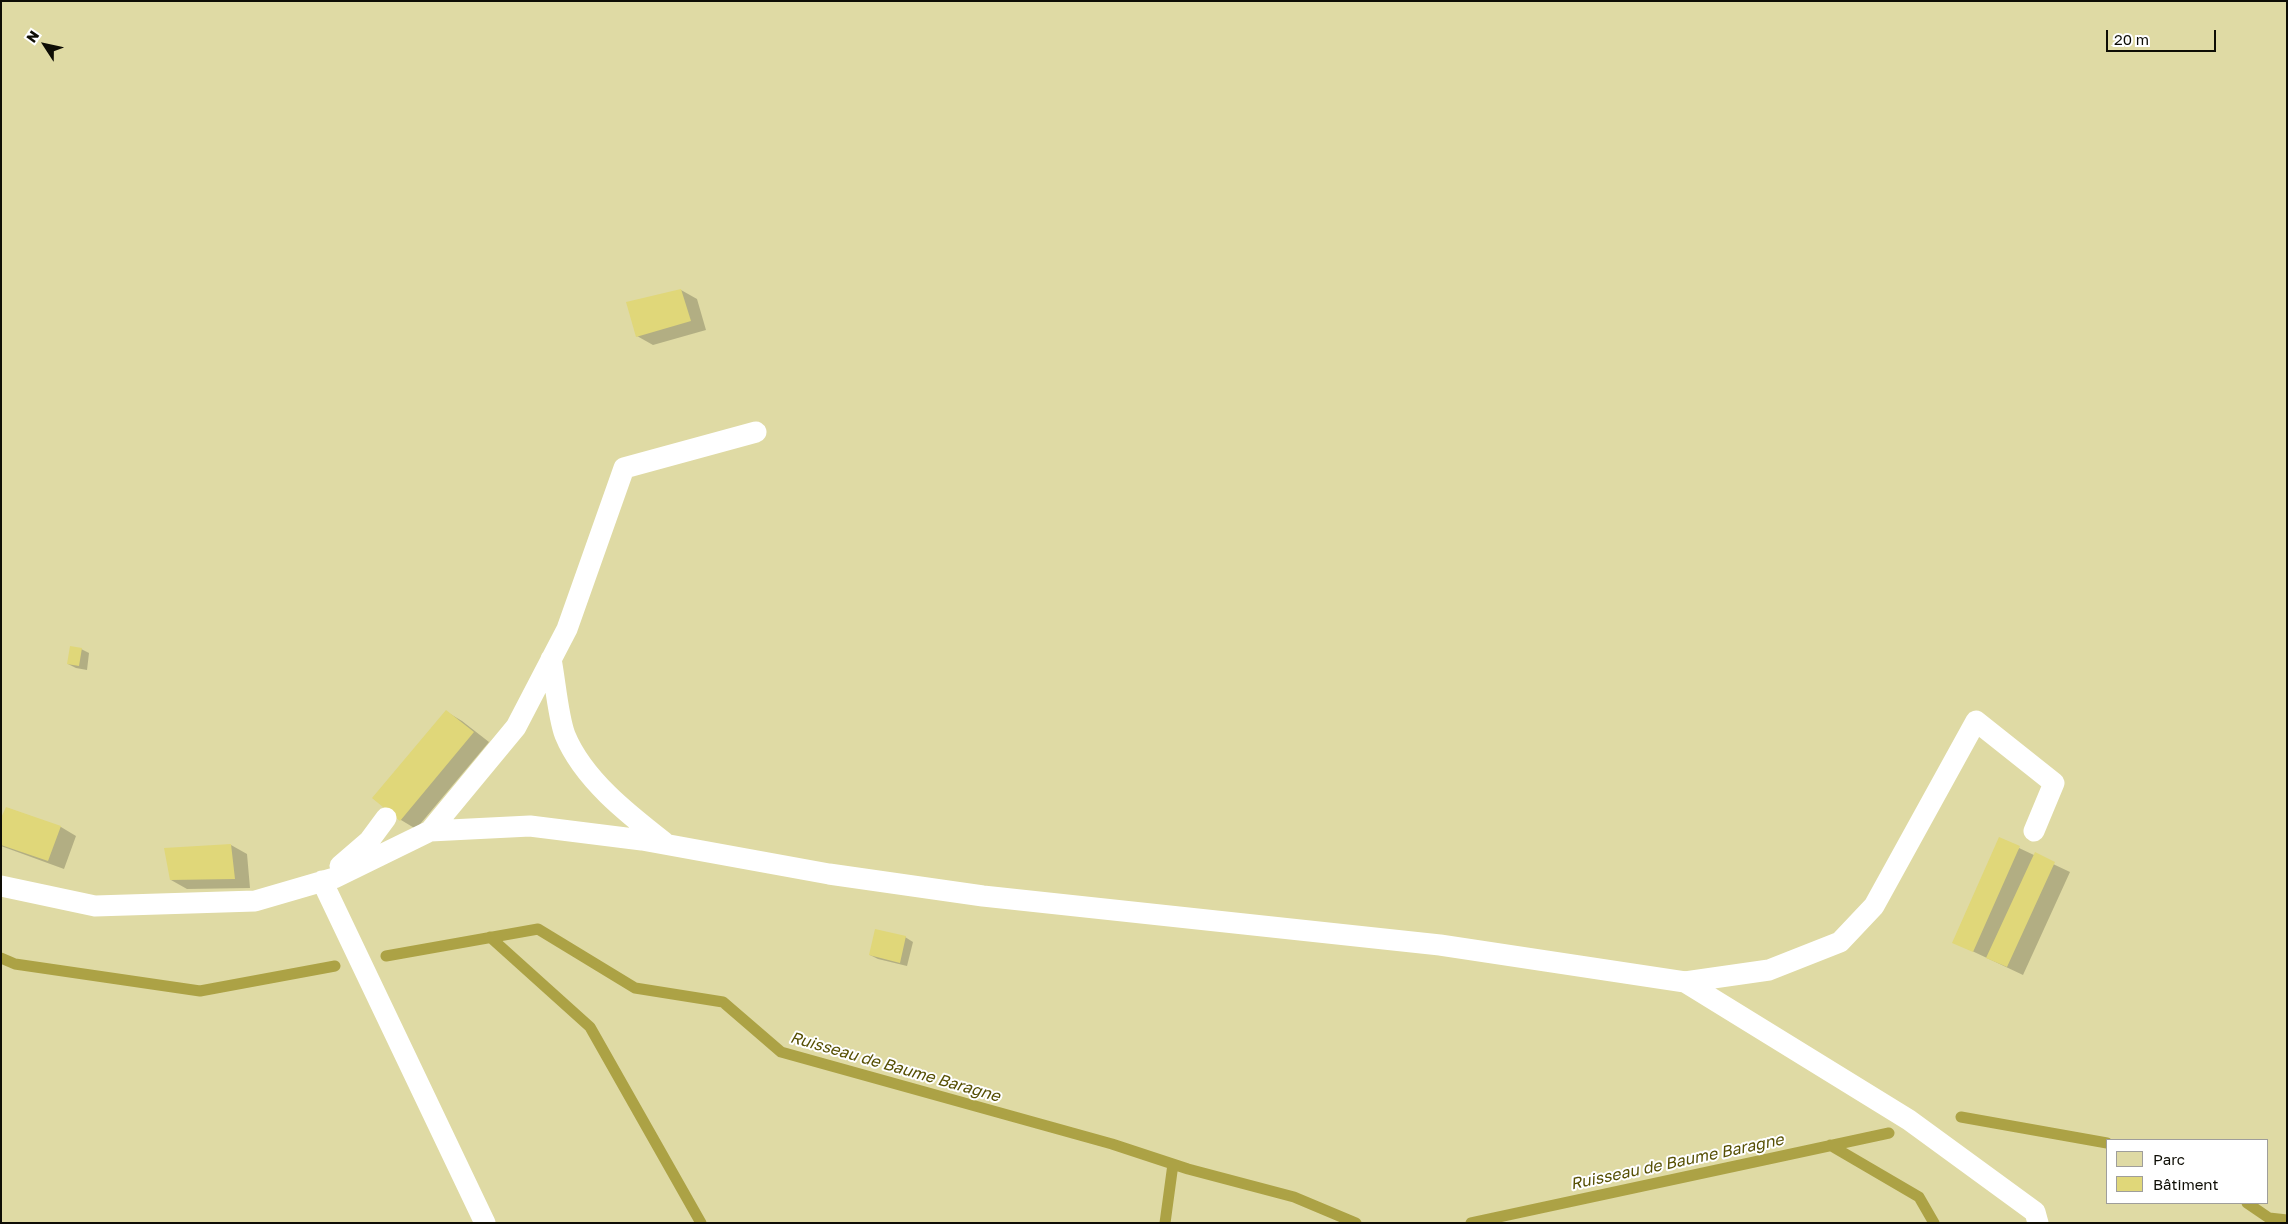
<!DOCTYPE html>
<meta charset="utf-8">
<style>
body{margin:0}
#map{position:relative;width:2288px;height:1224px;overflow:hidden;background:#f6f4da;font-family:"Golos Text",sans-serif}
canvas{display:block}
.frame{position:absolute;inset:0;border:2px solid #0e0d05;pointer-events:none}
.legend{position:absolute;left:2106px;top:1139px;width:162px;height:65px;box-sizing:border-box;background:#fff;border:1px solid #9f9e9b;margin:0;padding:6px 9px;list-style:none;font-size:15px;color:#0e0d05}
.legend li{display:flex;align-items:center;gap:10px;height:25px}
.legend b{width:25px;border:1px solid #9f9e9b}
.north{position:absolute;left:20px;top:20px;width:50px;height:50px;-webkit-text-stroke:4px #fff;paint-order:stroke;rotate:305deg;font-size:14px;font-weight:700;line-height:20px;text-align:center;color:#0e0d05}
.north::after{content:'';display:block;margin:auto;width:18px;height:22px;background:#0e0d05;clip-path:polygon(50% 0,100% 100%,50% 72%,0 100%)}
.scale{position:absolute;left:2106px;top:30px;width:110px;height:22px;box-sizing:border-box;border:2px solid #0e0d05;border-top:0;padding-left:6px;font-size:15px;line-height:18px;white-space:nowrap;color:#0e0d05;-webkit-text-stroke:4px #fff;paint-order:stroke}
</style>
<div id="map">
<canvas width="2288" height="1224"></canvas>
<div class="frame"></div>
<ul class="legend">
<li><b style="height:14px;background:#dfdaa4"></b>Parc</li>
<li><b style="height:14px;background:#e0d779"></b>Bâtiment</li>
</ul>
<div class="north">N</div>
<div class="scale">20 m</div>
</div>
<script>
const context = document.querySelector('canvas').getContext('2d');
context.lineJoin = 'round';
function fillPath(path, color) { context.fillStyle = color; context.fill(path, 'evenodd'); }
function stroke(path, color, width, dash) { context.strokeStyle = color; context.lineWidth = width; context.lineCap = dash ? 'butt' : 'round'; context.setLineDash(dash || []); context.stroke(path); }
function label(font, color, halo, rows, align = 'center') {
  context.font = font + ' "Golos Text",sans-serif'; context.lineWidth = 4; context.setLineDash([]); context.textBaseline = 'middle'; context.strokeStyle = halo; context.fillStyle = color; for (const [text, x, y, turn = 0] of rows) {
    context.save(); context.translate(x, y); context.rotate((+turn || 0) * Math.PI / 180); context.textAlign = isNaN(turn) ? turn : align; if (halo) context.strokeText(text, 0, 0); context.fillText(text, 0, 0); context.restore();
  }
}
fillPath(new Path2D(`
 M1,1H2287V1223H1ZM2107,1140H2267V1203H2107Z`), '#dfdaa4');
fillPath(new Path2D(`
 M681,290L697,299L706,330L653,345L637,336Z
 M81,649L89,653L87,670L76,668L68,664Z
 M447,712L462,721L489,742L416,829L401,820L373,798Z
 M7,808L61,827L76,836L64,869L1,846V822Z
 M231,845L247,854L250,888L187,889L171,880Z
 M2019,848L2070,872L2023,975L1953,942Z
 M905,937L913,942L907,966L878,959L870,955Z`), '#0003');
stroke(new Path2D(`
 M490,937L590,1027L701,1223
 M386,956L538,929L635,988L723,1002L781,1052L1112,1144L1188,1169L1294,1197L1356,1223
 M1,958L15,964L200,991L335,966
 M1961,1117L2107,1143
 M1830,1145L1919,1197L1934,1223
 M2247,1203L2269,1218L2287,1220
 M1165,1223L1173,1164
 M1471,1223L1889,1133`), '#aca245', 11);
fillPath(new Path2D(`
 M681,289L691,321L636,337L626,302Z
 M70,646L82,648L79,666L67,664Z
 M446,710L474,732L400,821L372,798Z
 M6,807L61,826L48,861L1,845V818Z
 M1999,837L2020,846L1973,952L1952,943Z
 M231,844L235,879L170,880L164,848Z
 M2035,852L2055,862L2007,967L1986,958Z
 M875,929L906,936L900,963L869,955Z`), '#e0d779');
stroke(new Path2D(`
 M551,659C555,679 558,717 565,735C583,779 628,814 664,842
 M430,831L516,727L567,629L624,468L756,432
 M340,866L369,841L386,818
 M322,881L485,1223
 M1,886L95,906L255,901L334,878L430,831L530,826L642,840L829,874L983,896L1440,945L1685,982L1769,970L1840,942L1874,906L1976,721L2054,783L2034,831
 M1685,982L1909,1120L2035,1212L2038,1223`), '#fff', 21);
label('italic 16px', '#564f03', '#fff', [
 ["Ruisseau de Baume Baragne",895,1067,16],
 ["Ruisseau de Baume Baragne",1677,1162,-12]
]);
</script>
